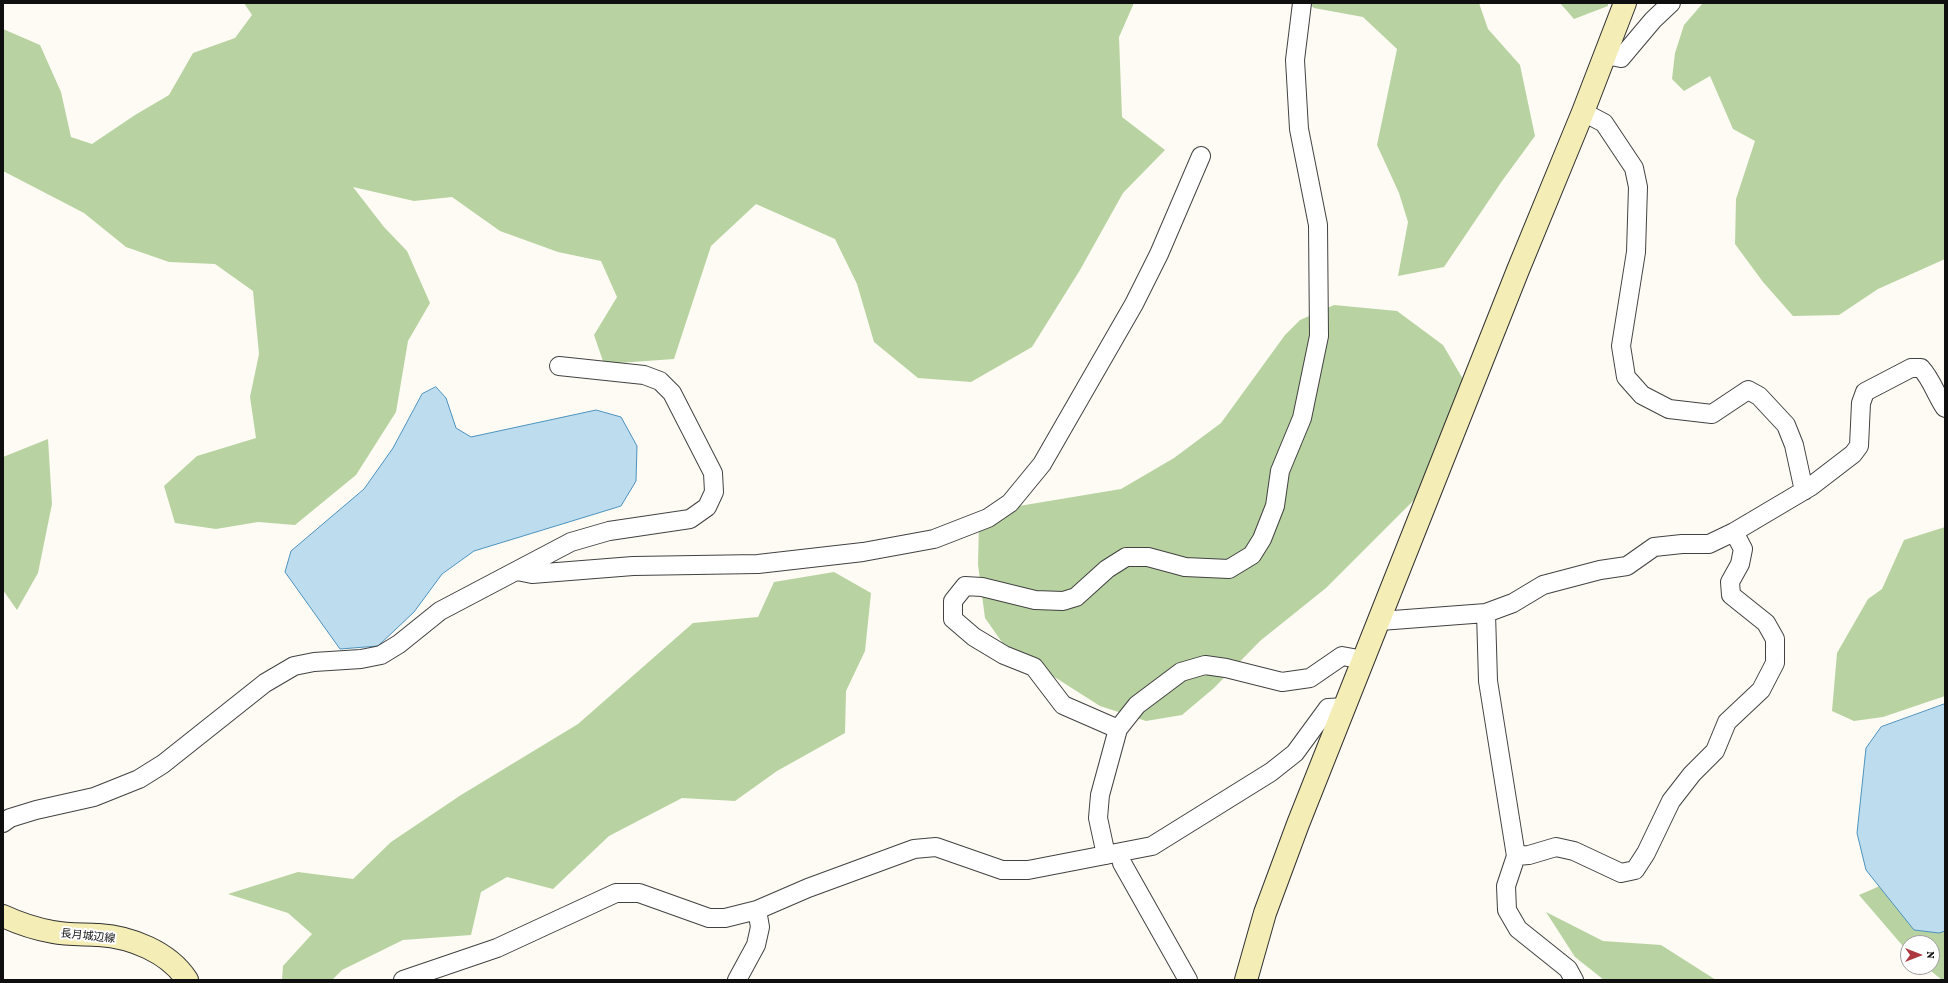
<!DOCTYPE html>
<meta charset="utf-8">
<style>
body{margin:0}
#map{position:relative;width:1948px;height:983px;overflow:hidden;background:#fdfbf3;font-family:"Crimson Pro",serif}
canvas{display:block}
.frame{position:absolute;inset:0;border:4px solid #0f0f0f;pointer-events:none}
.north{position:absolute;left:1900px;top:935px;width:40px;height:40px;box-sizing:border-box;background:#fff;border:1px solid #9f9f9f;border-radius:50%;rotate:90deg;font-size:11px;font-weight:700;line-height:16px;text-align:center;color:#0f0f0f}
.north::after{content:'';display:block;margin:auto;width:14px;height:18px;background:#ae383f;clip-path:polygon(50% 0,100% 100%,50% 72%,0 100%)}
</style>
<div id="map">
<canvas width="1948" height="983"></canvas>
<div class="frame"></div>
<div class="north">N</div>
</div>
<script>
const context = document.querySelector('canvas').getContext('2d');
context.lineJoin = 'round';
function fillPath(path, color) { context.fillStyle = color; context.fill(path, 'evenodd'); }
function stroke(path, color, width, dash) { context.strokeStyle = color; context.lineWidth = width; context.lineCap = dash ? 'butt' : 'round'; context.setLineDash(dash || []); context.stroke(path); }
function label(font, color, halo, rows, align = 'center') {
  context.font = font + ' "Crimson Pro","Noto Sans JP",serif'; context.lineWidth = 4; context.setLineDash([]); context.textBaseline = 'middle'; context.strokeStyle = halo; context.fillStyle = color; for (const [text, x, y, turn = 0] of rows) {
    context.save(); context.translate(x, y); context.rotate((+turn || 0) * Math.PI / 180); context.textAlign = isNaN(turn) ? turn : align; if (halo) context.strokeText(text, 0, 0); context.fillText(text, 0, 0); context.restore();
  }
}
fillPath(new Path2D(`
 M244,3H1134L1119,37L1122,117L1165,150L1123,193L1080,270L1032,347L971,382L918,378L874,342L857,284L835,239L756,204L711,246L674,359L604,364L594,335L617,297L601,261L558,252L500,231L452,197L414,201L353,187L384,227L407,251L430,303L408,341L396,412L356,475L295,525L258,522L216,529L175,523L164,486L197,456L256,438L250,397L259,354L253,291L215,264L169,262L126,247L84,213L3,171V29L40,45L61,92L71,137L92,144L135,115L169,95L193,53L235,38L252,15Z
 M1308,3H1479L1488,29L1520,65L1535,136L1502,181L1444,267L1398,276L1408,222L1399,193L1377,145L1397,49L1363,17L1314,8Z
 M1560,3H1608V6L1574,19Z
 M1703,3H1945V259L1878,289L1839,315L1793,316L1763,282L1735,244L1736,199L1755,141L1733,129L1710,76L1684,91L1672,79L1675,53L1684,25Z
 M1334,305L1397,311L1443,345L1467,386L1448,466L1326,588L1260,641L1214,688L1182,715L1146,721L1100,706L1004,645L985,618L978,565L979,523L1001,509L1121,489L1174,458L1221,423L1285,335L1300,320Z
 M48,439L52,504L38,573L17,610L3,590V457Z
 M1945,527V696L1883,717L1854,721L1832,711L1837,653L1868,599L1882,589L1904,540Z
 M834,572L871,593L865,651L846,691L845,733L777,771L735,801L682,798L609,836L553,889L507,877L481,892L471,935L403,940L342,970L332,980H282L283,966L312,934L288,913L228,894L298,872L353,879L391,842L461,795L578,724L693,623L758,617L774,582Z
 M1903,876L1945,917V980H1942L1926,967H1932V943H1908V952L1859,895Z
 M1546,912L1603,941L1661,945L1716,980H1604L1575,957Z`), '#b8d3a1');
const water = new Path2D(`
 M436,387L446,398L456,428L471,437L596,410L621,417L637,446L636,481L621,506L474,551L442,574L414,612L378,646L340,649L285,572L291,551L364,489L393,448L422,394Z
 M1945,704V931L1939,933L1914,930L1866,870L1857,833L1866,748L1881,727Z`);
fillPath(water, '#bdddef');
stroke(water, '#4d92bd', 1);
const street = new Path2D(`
 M1605,55L1621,58L1653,20L1671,3
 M1583,112L1604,123L1634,168L1638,187L1636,252L1621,346L1626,377L1642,395L1669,409L1712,414L1748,390L1759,396L1786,425L1794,445L1804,491
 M517,571L532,574L633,566L758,564L863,552L934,539L988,518L1010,503L1042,464L1134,304L1159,254L1201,156
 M1486,613L1488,681L1516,856L1506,886L1507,910L1518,929L1568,969L1574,980
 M1380,621L1486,613L1513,603L1543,585L1600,570L1627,566L1654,547L1682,544H1709L1734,532L1810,487L1853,454L1859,446L1861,403L1865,392L1911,368H1921C1932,380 1936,395 1945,408
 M1118,729L1063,705L1034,667L1004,655L974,637L953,619V601L965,586L982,587L1035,600L1063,601L1076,597L1107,569L1126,557H1148L1185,567L1229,569L1252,555L1262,539L1275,506L1280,471L1302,418L1319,336L1318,225L1299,129L1295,60L1302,3
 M3,823L10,818L36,810L94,797L139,779L163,764L265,683L294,666L314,662L361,659L381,655L399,644L440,611L571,542L609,531L690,519L707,507L714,492L713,473L672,393L660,381L644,375L559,366
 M1120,853L1122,863L1188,980
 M1106,855L1098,818L1100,795L1118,729L1137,705L1181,672L1205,665L1226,668L1282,682L1310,678L1342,656L1364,660
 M1516,856L1529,855L1556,847L1574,851L1621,873L1635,870L1646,853L1671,801L1692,774L1715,751L1727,722L1761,690L1775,663V639L1766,623L1731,595L1730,582L1740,564L1743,549L1734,532
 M403,980L497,948L616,893H639L709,918H725L757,910L808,888L914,849L936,847L1002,870H1028L1152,846L1271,772L1295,753L1328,708L1346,707
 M737,980L756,945L760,927L757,910`);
const secondary = new Path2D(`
 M3,916C18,923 36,929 53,932C68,935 84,934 99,935C131,937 169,952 187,980
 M1246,980L1265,913L1298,824L1518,270L1583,112L1625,3`);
stroke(street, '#424242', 20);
stroke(secondary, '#313131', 24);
stroke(street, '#fff', 18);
stroke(secondary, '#f5edb6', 22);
label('11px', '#0f0f0f', '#fff', [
 ["長月城辺線",88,936,6]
]);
</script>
